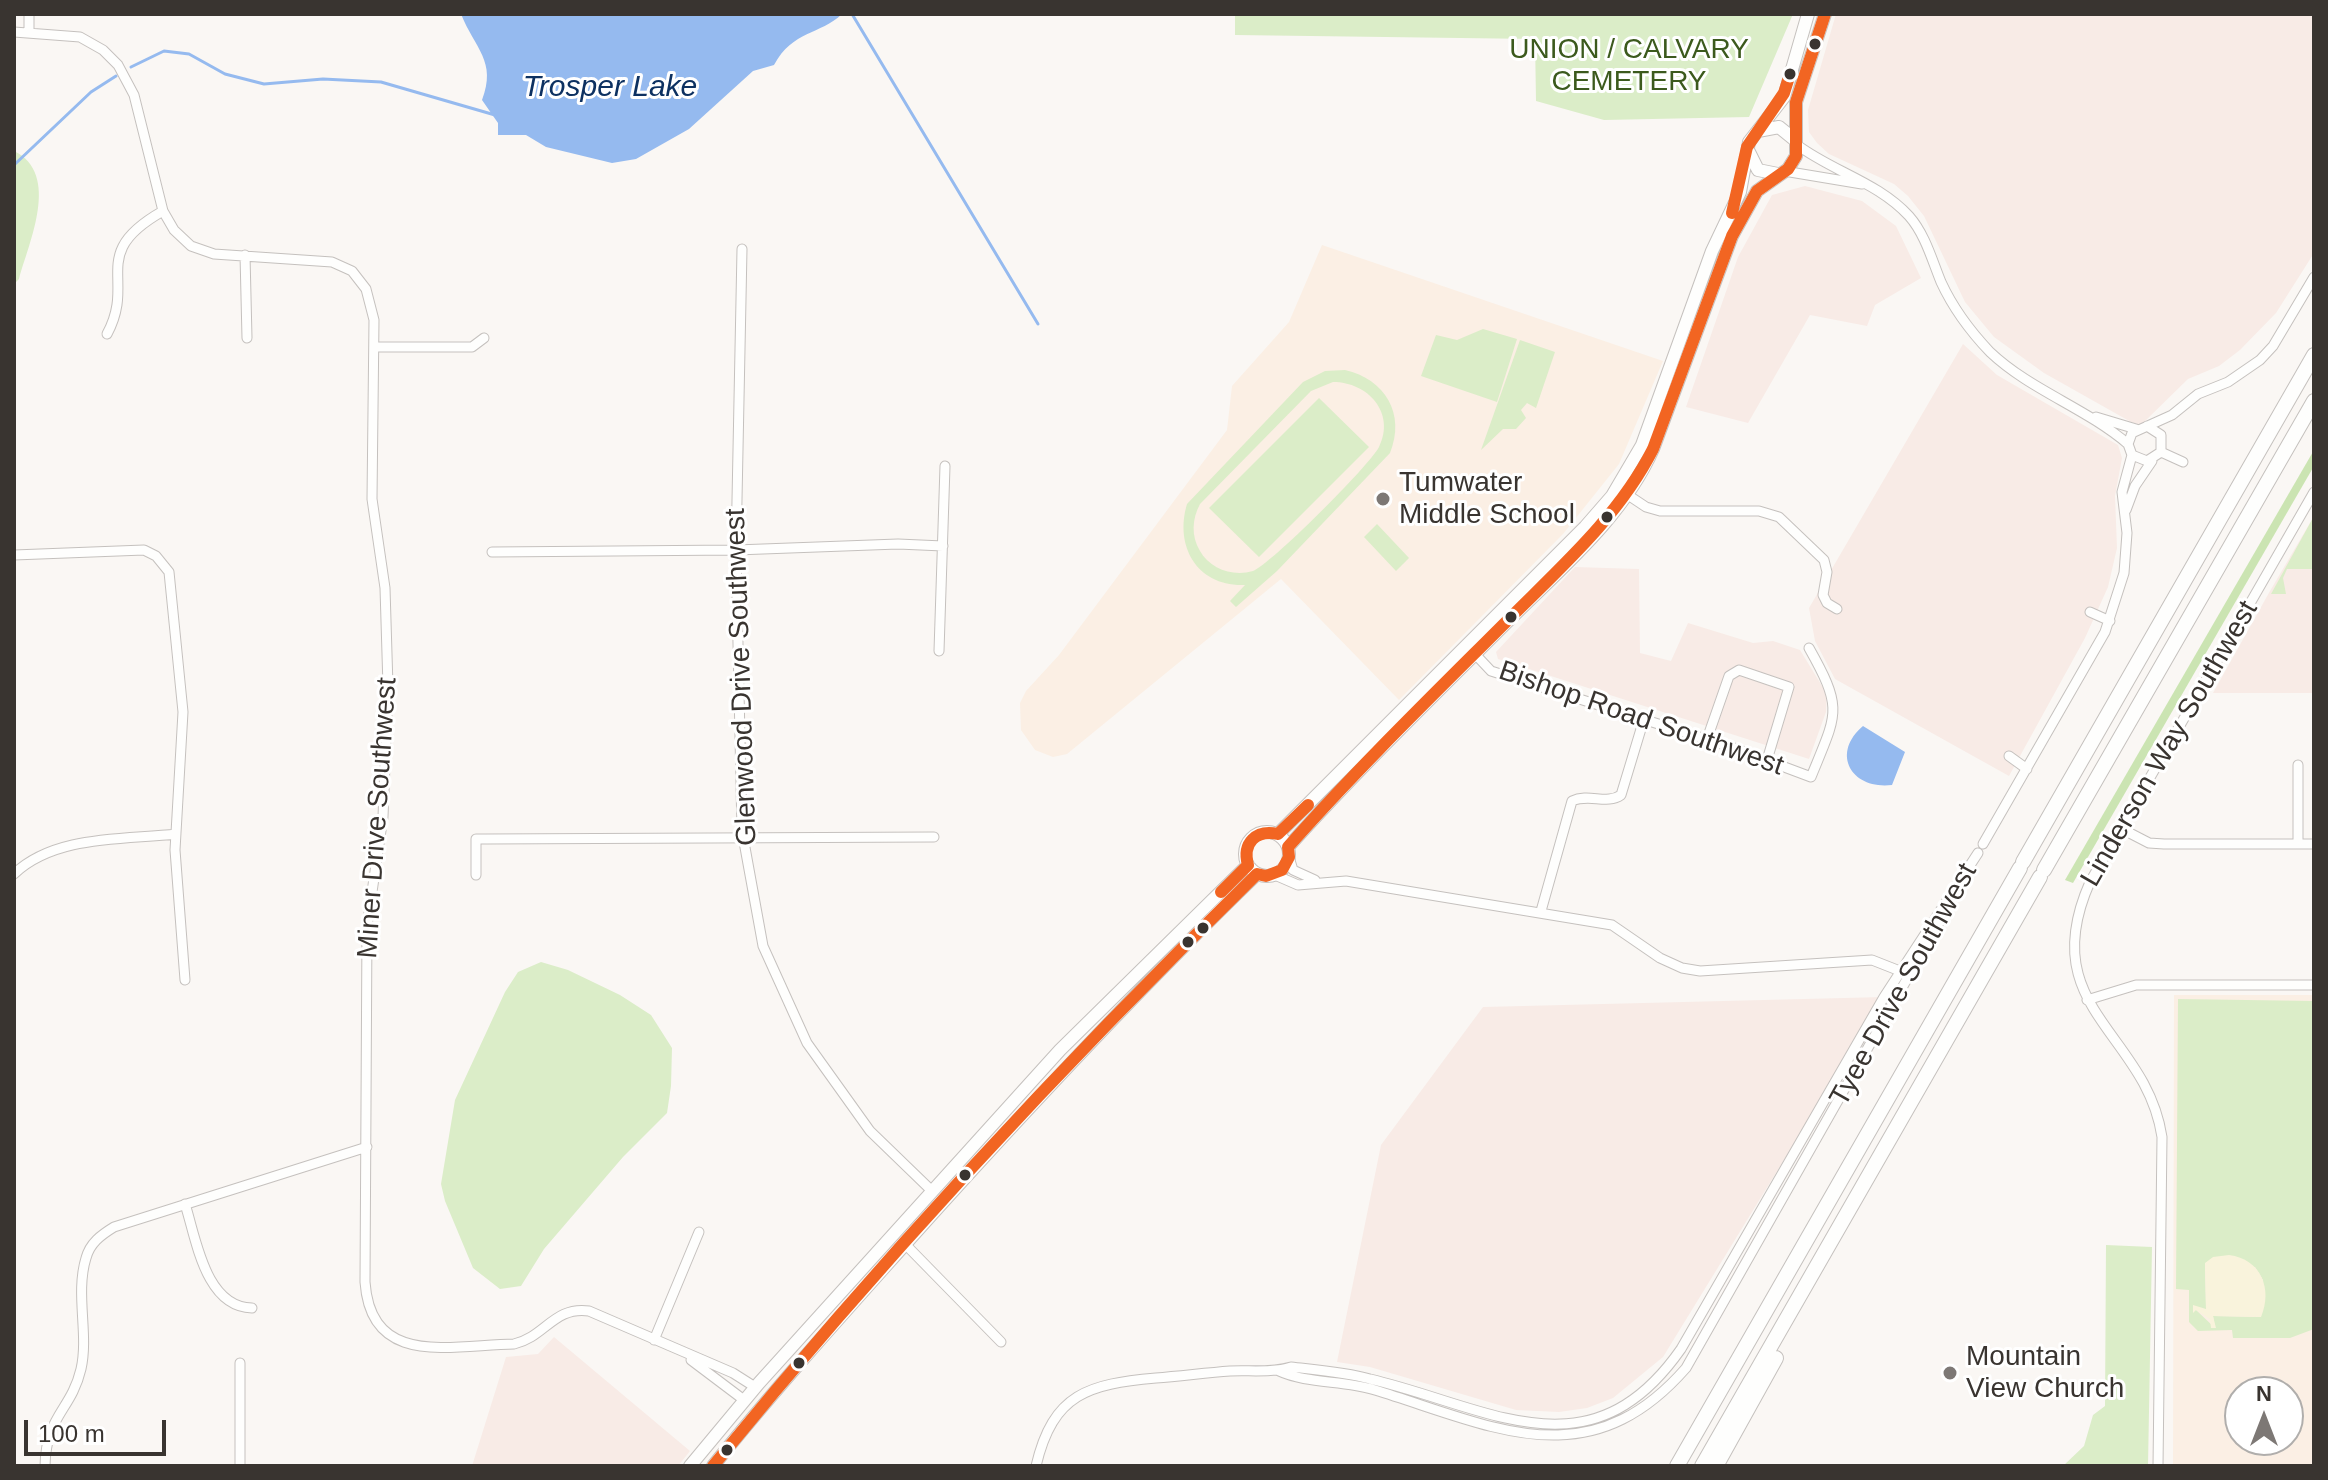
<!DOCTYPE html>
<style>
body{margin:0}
#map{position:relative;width:2328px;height:1480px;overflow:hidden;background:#faf7f4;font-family:Helvetica,sans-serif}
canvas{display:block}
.frame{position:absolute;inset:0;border:16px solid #393430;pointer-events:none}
.north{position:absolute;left:2224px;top:1376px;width:80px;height:80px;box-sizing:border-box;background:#fff;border:2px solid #b0aeac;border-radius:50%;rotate:0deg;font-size:22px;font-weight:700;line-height:32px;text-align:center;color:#393430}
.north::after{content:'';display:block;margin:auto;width:28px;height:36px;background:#7d7875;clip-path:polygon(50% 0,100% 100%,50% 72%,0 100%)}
.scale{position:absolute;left:24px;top:1420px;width:142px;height:36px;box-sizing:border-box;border:4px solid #393430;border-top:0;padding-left:10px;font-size:24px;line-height:28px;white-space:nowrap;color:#393430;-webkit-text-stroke:6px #fff;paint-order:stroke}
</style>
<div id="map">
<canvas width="2328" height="1480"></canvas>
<div class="frame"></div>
<div class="north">N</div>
<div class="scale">100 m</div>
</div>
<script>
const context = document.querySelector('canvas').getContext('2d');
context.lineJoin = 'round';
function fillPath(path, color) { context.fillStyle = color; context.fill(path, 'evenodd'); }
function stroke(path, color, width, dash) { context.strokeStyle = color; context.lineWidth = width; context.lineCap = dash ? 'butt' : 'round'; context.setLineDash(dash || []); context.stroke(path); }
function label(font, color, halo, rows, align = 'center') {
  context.font = font + ' Helvetica,sans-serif'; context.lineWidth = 6; context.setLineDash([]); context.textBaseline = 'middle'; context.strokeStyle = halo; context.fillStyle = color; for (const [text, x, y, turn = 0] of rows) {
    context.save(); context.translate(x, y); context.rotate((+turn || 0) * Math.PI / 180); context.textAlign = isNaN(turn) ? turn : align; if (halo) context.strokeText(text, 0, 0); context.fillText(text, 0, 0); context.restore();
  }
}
fillPath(new Path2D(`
 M1836,14H2314V253L2276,313L2240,350L2219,366L2188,379L2141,425L2131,422L2044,373L1994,337L1965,302L1924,216L1908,196L1894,184L1829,154L1817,143L1809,132L1808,110Z
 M1805,186L1862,201L1896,226L1921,278L1875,305L1867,326L1810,315L1748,423L1686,407L1738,257L1772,195Z
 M1963,344L1997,375L2118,445L2122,458L2115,496L2117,548L2108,587L2085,638L2009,776L1835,679L1815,641L1809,608Z
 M2314,516V693H2213L2270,591Z
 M1575,567L1639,569L1640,653L1671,661L1688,623L1753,643L1773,641L1800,650L1827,694L1826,712L1809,759L1498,659L1496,652Z
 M1884,997L1663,1357L1613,1398L1587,1408L1559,1412L1516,1410L1370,1367L1337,1362L1381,1145L1483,1007Z
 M554,1337L690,1451L678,1466H472L506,1357L538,1354Z`), '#f8ebe6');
fillPath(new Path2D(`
 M1322,245L1663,361L1619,464L1563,534L1399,700L1281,579L1067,754L1053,757L1035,750L1021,730L1020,703L1026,691L1059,655L1227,430L1232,386L1289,322Z
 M2174,995H2314V1466H2173ZM2240,1392H2288V1440H2240Z`), '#fbefe4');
fillPath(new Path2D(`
 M1235,14H1793L1749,117L1604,120L1536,101L1535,39L1235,35Z
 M14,151C61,174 29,242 19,279L14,284Z
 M1483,329L1517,339L1497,402L1421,376L1436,335L1457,340Z
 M1520,340L1555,352L1536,408L1527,403L1521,410L1526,418L1516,429H1503L1481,450Z
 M1345,370C1385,379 1406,414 1390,453L1277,571L1236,607L1230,601L1245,585C1198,587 1174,547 1187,504L1303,382L1325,371ZM1333,382C1368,382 1396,413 1379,447C1370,465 1270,565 1253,571C1233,577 1210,569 1200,551C1191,536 1192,519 1200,504L1311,391Z
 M1319,398L1369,447L1259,557L1209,508Z
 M2314,516V569H2287L2283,578L2286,594H2271Z
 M1377,524L1409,558L1396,571L1364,537Z
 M541,962L568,970L620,995L651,1015L672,1048L671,1086L667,1113L623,1157L544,1249L521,1286L500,1289L473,1268L445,1201L441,1184L455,1100L505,992L518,972Z
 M2178,999L2314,1001V1329L2290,1338H2233L2232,1330L2198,1331L2189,1322V1290L2176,1289ZM2205,1263L2255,1267L2263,1280L2261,1317L2213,1316L2215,1328L2196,1310L2206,1309Z
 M2106,1245L2152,1247L2148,1466H2063L2084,1446L2093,1415L2105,1406Z`), '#dbedc8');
fillPath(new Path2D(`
 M2314,450V466L2073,883L2065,880Z`), '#cbe4b2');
fillPath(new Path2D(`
 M2229,1255C2261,1259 2273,1289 2261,1317L2213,1316L2216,1328H2211L2210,1319L2196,1310L2193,1313V1305L2206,1309L2205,1263L2213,1257Z`), '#f9f3dc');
fillPath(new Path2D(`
 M461,14H842C820,35 793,30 774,65L753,71L689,129L636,159L612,163L546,147L526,135H498V123L482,100C497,61 475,49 461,14Z
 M1863,726L1905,752L1892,785C1852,790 1830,754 1863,726Z`), '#95baef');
stroke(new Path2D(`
 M852,14L1038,324
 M131,67L164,51L189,54L225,74L264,84L323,79L381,82L495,115
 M14,165L91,92L116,76`), '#95baef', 3);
const minor = new Path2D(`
 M14,32L80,37L103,50L118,65L134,95L163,211L174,230L191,246L214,254L332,262L352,271L366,289L374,320L372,499L385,588L388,687L383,817L367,926L365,1282C371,1368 451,1345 514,1344C545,1337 554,1306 589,1311L733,1373L755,1387
 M29,32V14
 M1796,144C1831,171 1878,182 1909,216C1925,234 1932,260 1941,282C1953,308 1970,331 1990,352C2030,390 2086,408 2128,444
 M1784,171L1862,184
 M742,249L736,550L742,831L763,946L807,1043L870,1131L932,1191
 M245,255L247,338
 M107,334C137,279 87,254 163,211
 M375,347H472L484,338
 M2096,417L2136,429
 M2161,452L2183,462
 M2132,455L2147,461L2161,452V435L2147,426
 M1628,495L1646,507L1660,511H1759L1779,517L1824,560L1827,572L1823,595L1827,603L1837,609
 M2126,510L2135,486L2152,461
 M492,552L736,550L898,544L943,546
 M14,555L144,550L156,556L169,572L183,712L175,850L185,980
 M2090,612L2110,621
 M939,651L945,466
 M1475,654L1491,671L1731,747L1811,777C1837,713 1844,710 1809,648
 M1707,739L1729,676L1739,670L1789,687L1767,760
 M2009,756L2027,769
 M2120,828L2149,843L2164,844H2314
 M1983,844L2105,632L2124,573L2127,533L2122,492L2132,455L2128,444L2132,433L2172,415L2198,394L2228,382L2260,360L2273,346L2314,277
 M2298,844V765
 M1289,857L1293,870L1315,880
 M14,874C55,835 123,840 176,834
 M476,875V839H485L934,837
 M1275,875L1298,885L1346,881L1612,925L1660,958L1682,968L1700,971L1872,960L1905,973
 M1541,911L1572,801C1589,793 1607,805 1621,795L1644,719
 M2087,1000L2136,985H2314
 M185,1204C196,1238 205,1307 252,1308
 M905,1244L1001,1342
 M654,1340L699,1232
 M691,1360L744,1400
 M240,1363V1466
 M1279,1371C1307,1384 1344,1380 1375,1390C1493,1426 1588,1480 1686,1368L1953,898
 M45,1466C46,1415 71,1411 81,1369C89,1334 75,1294 86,1258C90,1243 101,1235 114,1227L367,1147
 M1036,1466C1053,1393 1089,1384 1156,1378C1181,1376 1205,1373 1230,1371C1250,1370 1272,1373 1291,1367C1317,1370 1344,1372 1370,1379C1489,1407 1590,1479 1681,1349L1884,997L1978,853
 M2158,1466L2162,1137C2146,1032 2034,1008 2090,882L2314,492`);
const major = new Path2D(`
 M1758,131L1779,127L1795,140
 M1749,152L1758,170L1778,174
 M1245 854a22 22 0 1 1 44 0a22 22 0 1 1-44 0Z
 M1278,834L1585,527L1612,496L1642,445L1712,251L1740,192L1749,142L1784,97L1808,14
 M1288,847C1359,768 1434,695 1509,620C1561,568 1623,517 1653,449L1732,236L1757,191L1788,169L1796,156V102L1825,14
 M690,1466L759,1383L1060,1050L1248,865
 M713,1466C775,1389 841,1316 907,1242C1020,1116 1135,992 1257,874`);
const highway = new Path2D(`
 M2023,862L2314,355
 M2044,870L2314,401
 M1677,1466L2020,868
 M1702,1466L2040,877
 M1716,1466L1776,1358`);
stroke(minor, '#c5c1be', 11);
stroke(major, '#c5c1be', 14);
stroke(highway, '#c5c1be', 16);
stroke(minor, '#fefefd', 9);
stroke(major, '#fefefd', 12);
stroke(highway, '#fefefd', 14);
stroke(new Path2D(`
 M1732,213L1747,147L1784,93L1790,74
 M1221,892L1248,865C1242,843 1256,829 1278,834L1308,805
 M713,1466C882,1259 1066,1061 1257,874L1266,876L1282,870L1289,857L1288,847C1358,768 1434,694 1508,620C1561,567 1619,516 1653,449L1732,236L1757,191L1788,169L1796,156V102L1825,14`), '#f26522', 12);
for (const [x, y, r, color] of [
 [1815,44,7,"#393430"],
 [1790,74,7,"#393430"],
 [1383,499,8,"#7d7875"],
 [1607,517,7,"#393430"],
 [1511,617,7,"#393430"],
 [1203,928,7,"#393430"],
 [1188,942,7,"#393430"],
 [965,1175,7,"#393430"],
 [799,1363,7,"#393430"],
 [1950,1373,8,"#7d7875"],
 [727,1450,7,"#393430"]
]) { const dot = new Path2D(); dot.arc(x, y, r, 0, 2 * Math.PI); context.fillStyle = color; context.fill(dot); stroke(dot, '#fff', 3); }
label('28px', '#3c5a1d', '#fff', [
 ["UNION / CALVARY",1629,50],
 ["CEMETERY",1629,82]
]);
label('28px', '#393430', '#fff', [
 ["Tumwater",1399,483],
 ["Middle School",1399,515],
 ["Mountain",1966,1357],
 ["View Church",1966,1389]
], 'left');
label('28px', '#393430', '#fff', [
 ["Glenwood Drive Southwest",742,677,-92],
 ["Bishop Road Southwest",1641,719,19],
 ["Linderson Way Southwest",2170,744,-60],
 ["Miner Drive Southwest",378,818,-86],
 ["Tyee Drive Southwest",1904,985,-61]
]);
label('italic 30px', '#0d3161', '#fff', [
 ["Trosper Lake",610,88]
]);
</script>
